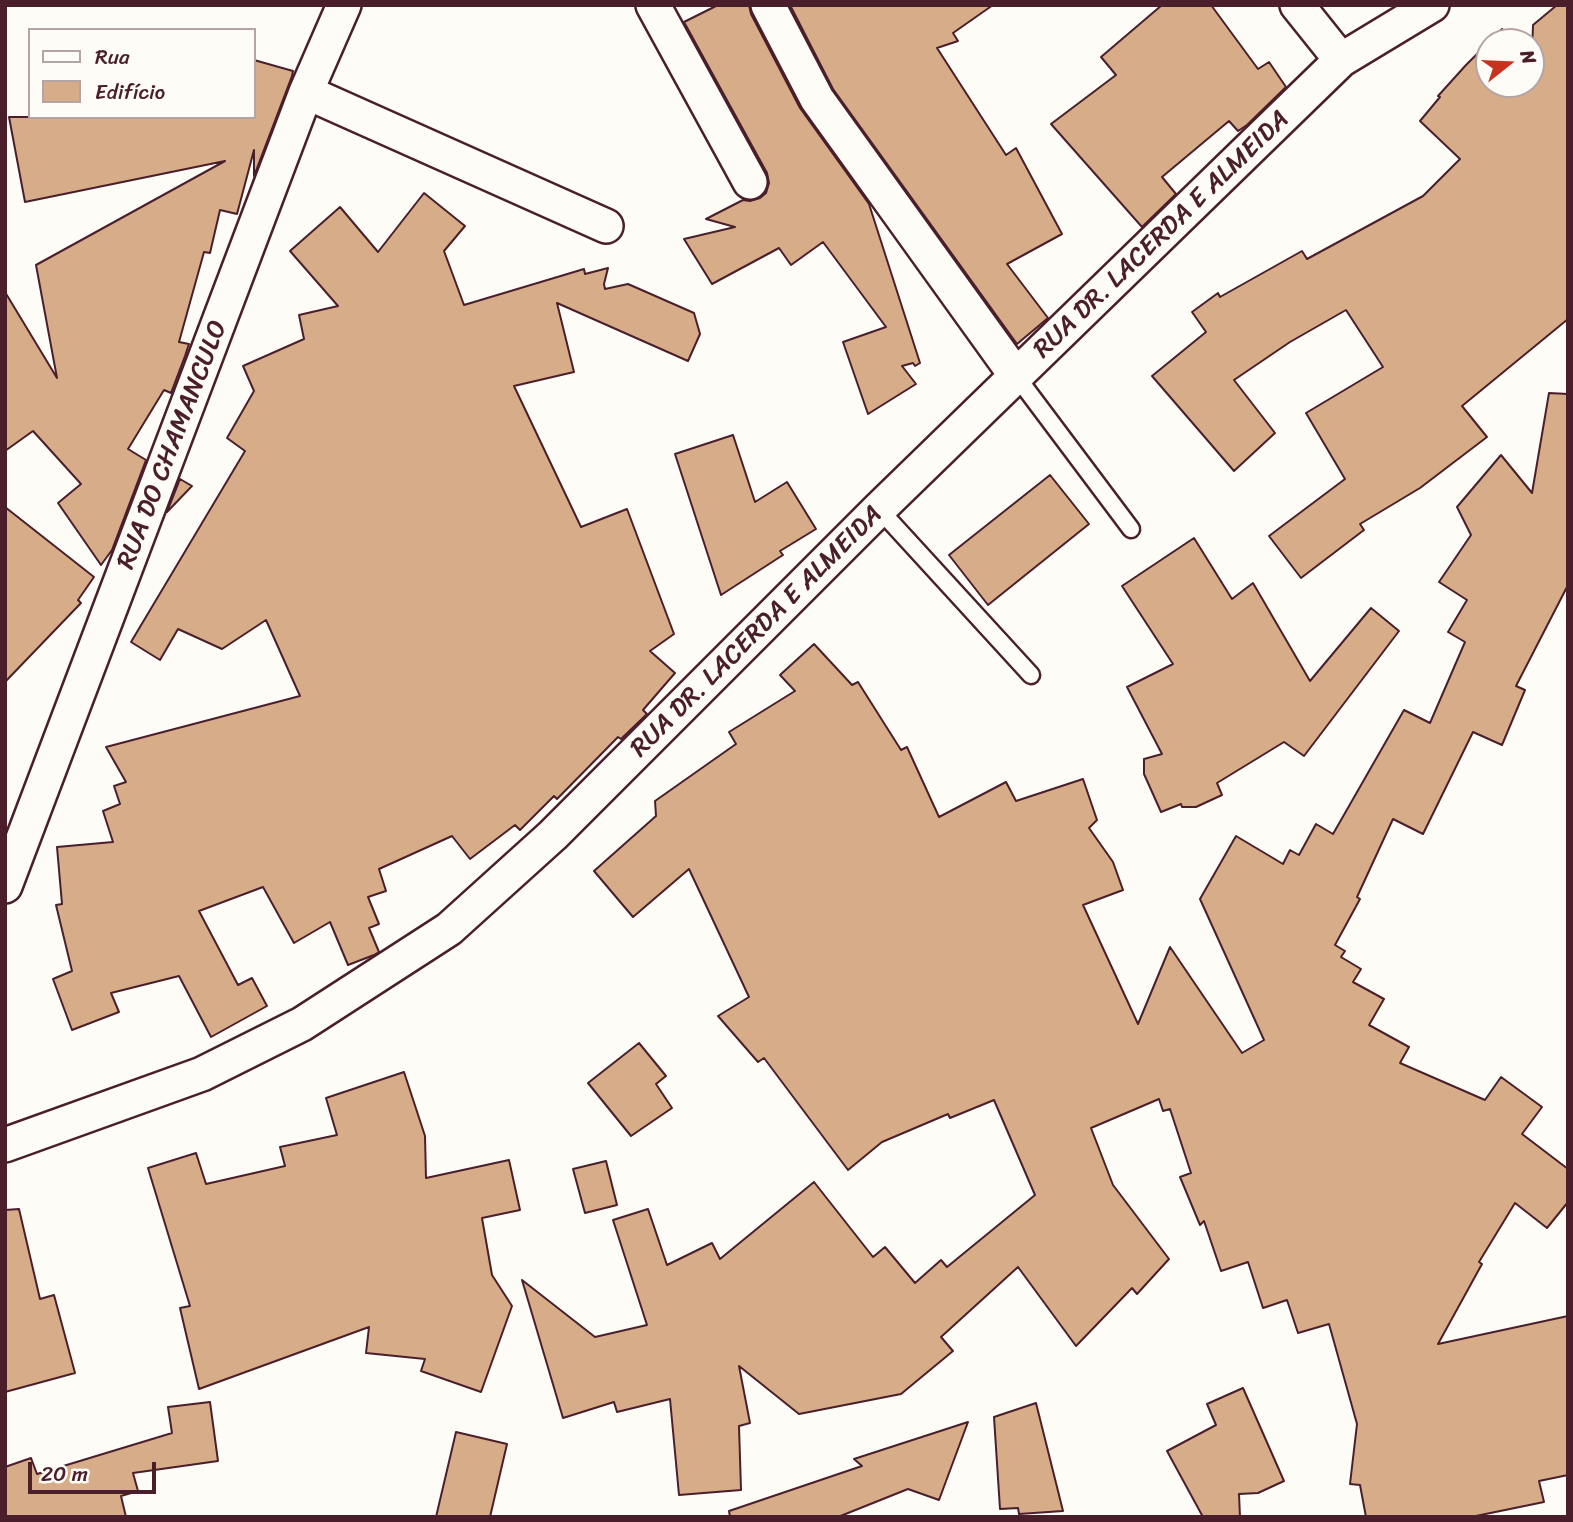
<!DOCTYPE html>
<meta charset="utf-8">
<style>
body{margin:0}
#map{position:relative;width:1573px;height:1522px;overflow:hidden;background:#fdfcf7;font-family:Sriracha,sans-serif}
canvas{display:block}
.frame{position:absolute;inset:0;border:7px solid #4a1f2b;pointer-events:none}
.legend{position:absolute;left:28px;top:28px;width:228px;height:91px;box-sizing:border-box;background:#fdfcf7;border:2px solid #b5a4a5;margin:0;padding:9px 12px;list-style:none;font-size:21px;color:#4a1f2b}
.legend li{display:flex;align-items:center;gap:14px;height:35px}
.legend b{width:35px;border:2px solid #b5a4a5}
.north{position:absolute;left:1475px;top:28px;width:70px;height:70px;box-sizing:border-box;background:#fdfcf7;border:2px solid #b5a4a5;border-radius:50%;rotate:72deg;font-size:19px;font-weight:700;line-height:28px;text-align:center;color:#4a1f2b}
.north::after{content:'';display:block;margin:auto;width:24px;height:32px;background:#c8321e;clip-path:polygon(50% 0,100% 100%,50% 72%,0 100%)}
.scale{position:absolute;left:28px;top:1462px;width:128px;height:32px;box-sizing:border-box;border:4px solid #4a1f2b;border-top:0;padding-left:9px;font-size:21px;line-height:24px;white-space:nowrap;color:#4a1f2b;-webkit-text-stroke:5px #fdfcf7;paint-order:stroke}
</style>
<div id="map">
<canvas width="1573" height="1522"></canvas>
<div class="frame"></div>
<ul class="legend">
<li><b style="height:9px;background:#fdfcf7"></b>Rua</li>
<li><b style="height:19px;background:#d7ac88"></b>Edifício</li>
</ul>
<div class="north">N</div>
<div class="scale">20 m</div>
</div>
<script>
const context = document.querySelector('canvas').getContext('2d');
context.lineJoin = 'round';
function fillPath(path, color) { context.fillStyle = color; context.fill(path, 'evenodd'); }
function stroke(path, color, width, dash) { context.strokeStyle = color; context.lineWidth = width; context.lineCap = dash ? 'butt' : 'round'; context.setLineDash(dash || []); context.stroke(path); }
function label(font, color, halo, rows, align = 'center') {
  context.font = font + ' Sriracha,sans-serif'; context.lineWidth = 5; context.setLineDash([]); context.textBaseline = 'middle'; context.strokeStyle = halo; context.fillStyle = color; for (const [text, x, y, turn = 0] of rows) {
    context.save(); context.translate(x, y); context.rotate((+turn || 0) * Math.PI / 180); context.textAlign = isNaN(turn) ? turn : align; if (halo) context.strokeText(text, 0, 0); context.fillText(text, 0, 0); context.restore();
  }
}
const building = new Path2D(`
 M718,5H749L751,14L800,108L869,204L920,363L915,366L913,363L902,366L916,384L868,414L843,342L886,327L823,242L791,265L779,248L712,284L684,239L735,227L706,219L743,200L750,201L760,198L766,193L769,183L767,173L684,22Z
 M790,5H993L953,33L958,41L937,48L1006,155L1016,148L1062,234L1007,264L1048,318L1017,344L833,89Z
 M1162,5H1211L1258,69L1269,62L1286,87L1247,125L1238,131L1229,121L1162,177L1176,194L1142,227L1051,124L1116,75L1101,57Z
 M1557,5H1568V319L1462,406L1487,437L1420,488L1360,524L1364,530L1301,578L1269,536L1345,479L1306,413L1383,367L1346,310L1290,342L1234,380L1275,433L1234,471L1152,376L1206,332L1192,312L1218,293L1220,297L1302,251L1307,259L1423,196L1460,159L1420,121L1440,97L1438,96L1466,65L1502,29L1515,42H1489V84H1531L1533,25Z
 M254,60L293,71L292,76L254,176V150L237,214L220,210L210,253L204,252L179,342L189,344L185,356L171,393L164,390L128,449L146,460L112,550L101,565L58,503L81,484L33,431L5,451V292L57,378L36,265L225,161L25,202L9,117H254Z
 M424,193L465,226L444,251L464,305L584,269L585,274L608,268L604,284L605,289L628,284L694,313L700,334L688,361L557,303L574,372L514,386L581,527L627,509L674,634L650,651L675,673L643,710L647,714L621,739L618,737L557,799L554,796L520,830L515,825L470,859L452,836L379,869L386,891L368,897L379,924L369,928L379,952L374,955L348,965L330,922L294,943L263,887L199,911L238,985L252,978L267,1006L211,1037L179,976L111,993L119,1012L72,1030L53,979L72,971L56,905L62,904L57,847L113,842L103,811L120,804L114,786L126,782L106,747L300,696L266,620L222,649L178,629L160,660L131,642L245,451L227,438L254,391L243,366L304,339L299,315L338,306L290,251L340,207L378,252Z
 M1549,393L1568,394V585L1516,686L1525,690L1502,745L1473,732L1423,834L1393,819L1357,897L1360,899L1335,945L1345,951L1341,957L1361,969L1353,982L1384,999L1369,1025L1409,1047L1400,1063L1485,1100L1501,1077L1542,1107L1522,1134L1568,1169V1202L1547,1228L1515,1203L1479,1262L1482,1264L1438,1344L1568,1316V1475L1539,1481L1544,1502L1471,1517H1366L1360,1485L1350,1484L1357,1424L1329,1324L1298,1333L1287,1300L1263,1308L1248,1262L1221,1271L1204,1221L1200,1225L1180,1177L1191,1173L1170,1109L1163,1111L1159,1099L1091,1128L1113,1185L1169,1259L1137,1294L1132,1288L1076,1346L1018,1267L941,1337L953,1351L901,1394L799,1414L739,1366L750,1423L739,1426L741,1490L679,1495L670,1399L617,1412L614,1402L563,1418L522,1280L595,1337L647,1325L613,1220L648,1209L667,1265L712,1243L720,1259L814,1182L873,1257L885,1247L915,1283L941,1260L947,1267L1035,1195L994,1100L950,1118L948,1114L882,1142L848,1170L764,1058L758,1062L718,1016L749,997L689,869L633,917L594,871L656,816L655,801L736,744L729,732L795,691L780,675L814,644L852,685L858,682L901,750L907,747L939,817L1006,782L1016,801L1083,779L1097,820L1089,828L1113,862L1123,890L1083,905L1138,1024L1170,947L1242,1053L1264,1040L1200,899L1236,836L1283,864L1290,850L1299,855L1316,824L1333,834L1404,710L1430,723L1465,642L1448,632L1467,600L1439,582L1471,535L1457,507L1501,455L1532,493Z
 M733,435L755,502L787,482L816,529L780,551L783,555L721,595L675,454Z
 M1050,475L1089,524L988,605L949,555Z
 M180,479L192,486L167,512Z
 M5,507L94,577L78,600L81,603L5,682Z
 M1194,538L1232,599L1253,583L1310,681L1371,608L1399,631L1304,756L1284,742L1217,783L1222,795L1196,807H1182L1181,804L1161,812L1144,774V759L1162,754L1127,687L1173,664L1122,586Z
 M639,1043L666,1076L656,1084L672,1108L631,1136L588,1083Z
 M404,1072L425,1136L426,1178L509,1160L520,1210L482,1218L492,1275L512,1306L481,1392L421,1371L425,1359L366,1353L369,1327L199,1389L180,1308L190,1306L148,1168L196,1153L206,1184L285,1166L280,1147L337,1135L326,1098Z
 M606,1161L617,1205L585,1213L573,1169Z
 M19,1209L40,1299L54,1295L75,1373L5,1392V1210Z
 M1243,1388L1284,1481L1258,1493L1239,1494L1240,1517H1203L1167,1451L1216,1425L1207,1404Z
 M210,1402L218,1461L133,1473L138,1491L121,1496L126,1517H5V1467L31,1458L37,1474L172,1433L168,1407Z
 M1036,1403L1063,1511L1019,1514L1018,1508L1000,1509L994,1417Z
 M968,1422L939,1500L908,1489L838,1517H730L729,1511L862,1466L854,1459Z
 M456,1432L507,1444L490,1517H436Z`);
fillPath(building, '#d7ac88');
stroke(building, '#4a1f2b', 2);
const service = new Path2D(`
 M1017,377L1131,529
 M879,509L1031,675`);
const minor = new Path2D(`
 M653,5L750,182
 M768,5L817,99L1017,377
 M1297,5L1341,60
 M306,92L606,226
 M5,886L306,92L344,5
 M5,1145L202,1074L302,1024L449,929L553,835L879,509L1341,60L1432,5`);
stroke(service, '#4a1f2b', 21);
stroke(minor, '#4a1f2b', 38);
stroke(service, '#fdfcf7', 16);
stroke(minor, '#fdfcf7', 33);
label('26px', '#4a1f2b', '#fdfcf7', [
 ["RUA DR. LACERDA E ALMEIDA",1162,235,-44],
 ["RUA DO CHAMANCULO",173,445,-69],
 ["RUA DR. LACERDA E ALMEIDA",757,632,-45]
]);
</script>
